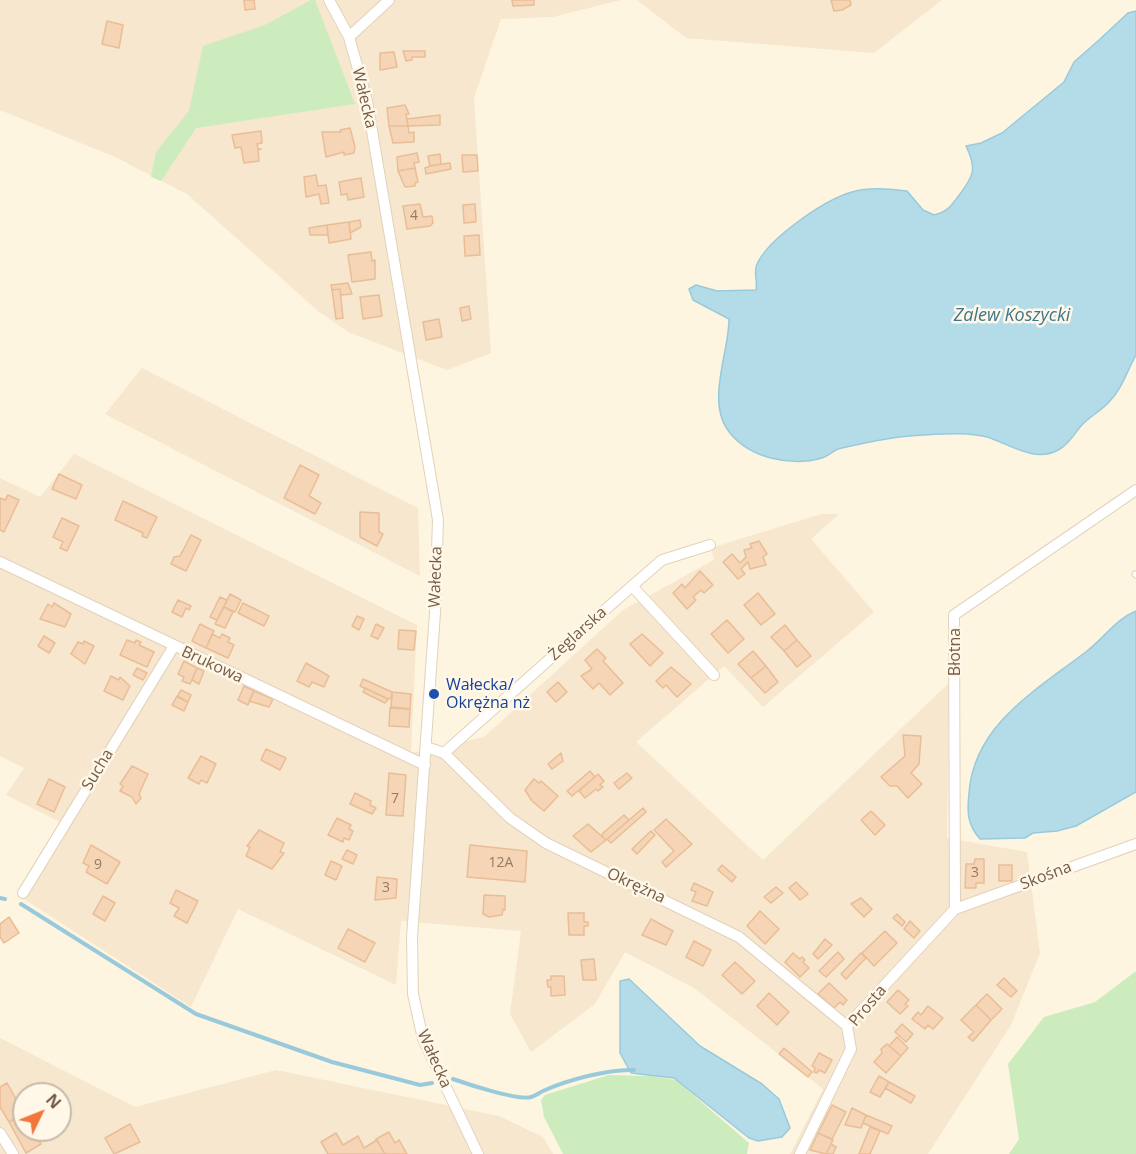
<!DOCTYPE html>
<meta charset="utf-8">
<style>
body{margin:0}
#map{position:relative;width:1136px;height:1154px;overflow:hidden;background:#fef5e0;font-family:"Open Sans",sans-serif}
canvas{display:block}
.north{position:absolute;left:12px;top:1082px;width:60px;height:60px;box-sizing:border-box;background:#fff8e8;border:2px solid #c8baa7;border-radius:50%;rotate:47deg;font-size:16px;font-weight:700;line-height:24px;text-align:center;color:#765c46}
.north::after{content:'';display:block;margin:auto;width:21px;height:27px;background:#f1763c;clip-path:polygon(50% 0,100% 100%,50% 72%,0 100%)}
</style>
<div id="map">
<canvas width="1136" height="1154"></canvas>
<div class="north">N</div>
</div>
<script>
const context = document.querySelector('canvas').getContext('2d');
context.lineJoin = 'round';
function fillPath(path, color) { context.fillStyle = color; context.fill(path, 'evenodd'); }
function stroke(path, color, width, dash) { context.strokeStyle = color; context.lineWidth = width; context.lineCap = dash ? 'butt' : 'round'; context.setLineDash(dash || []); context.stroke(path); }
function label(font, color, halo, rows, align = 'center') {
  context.font = font + ' "Open Sans",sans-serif'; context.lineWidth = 5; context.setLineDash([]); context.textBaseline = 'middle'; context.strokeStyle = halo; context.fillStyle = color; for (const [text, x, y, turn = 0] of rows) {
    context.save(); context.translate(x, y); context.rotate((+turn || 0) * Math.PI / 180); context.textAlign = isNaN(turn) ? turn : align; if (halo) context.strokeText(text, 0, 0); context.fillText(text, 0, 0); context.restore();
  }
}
fillPath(new Path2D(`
 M0,0H621L553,17L501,19L474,98L491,353L447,370L348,332L318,311L187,194L115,157L0,110Z
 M637,0H942L874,53L686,38Z
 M142,368L418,508L420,576L105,414Z
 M74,454L417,625L411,753L484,737L623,610L714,560L711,548L821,514H839L811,539L874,612L763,707L724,666L636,742L763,860L949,683L947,838L1027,852L1040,953L1011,1025L928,1154H790L823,1089L694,988L625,952L595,1004L531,1052L510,1014L521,931L401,921L396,985L238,909L191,1007L24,899L70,827L6,795L24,768L0,756V478L40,497Z
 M0,1038L135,1107L276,1070L499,1116L543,1137L553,1154H0ZM24,1094H60V1130H24Z`), '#f6e7ce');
fillPath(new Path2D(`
 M311,0H315L355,104L196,128L161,181L151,177L156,152L189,111L203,46L265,25Z
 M1136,971V1154H1009L1019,1139L1008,1064L1044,1017L1095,1002Z
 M609,1075L651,1076L676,1080L749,1143L747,1154H563L544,1117L541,1100L545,1095Z`), '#ccecbe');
const water = new Path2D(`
 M1136,11V355C1127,371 1122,389 1109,402C1101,411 1089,417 1081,426C1074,434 1070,443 1060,449C1035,464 1010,444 987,437C969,432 942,434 923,435C896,436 868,442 842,448C834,449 829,456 822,458C791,467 750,458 730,433C705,403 729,354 729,319L693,300L689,289L696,285L717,291L756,290C758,281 753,272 757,264C769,238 824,200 852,192C870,187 888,189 907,191L923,210L934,215C949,211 951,206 960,194C974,175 977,169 966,146L981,143L1002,133L1064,82L1074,62L1099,40L1128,13Z
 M1136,611V792L1076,826L1057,831L1033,833L1025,838L980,839C967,824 967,812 969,793C974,724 1038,689 1087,651C1104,638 1116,619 1136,611Z
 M629,979L700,1046L762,1084L779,1099L790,1128L782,1137L758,1141L749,1138L674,1078L631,1073L620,1053V981Z`);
fillPath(water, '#b4dce8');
stroke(water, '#99cadb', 1.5);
stroke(new Path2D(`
 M0,898L5,899
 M21,904L196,1014L332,1062L420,1085L432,1083
 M453,1079C467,1084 519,1101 531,1097C535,1096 539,1093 543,1091C567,1080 608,1069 634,1070`), '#99cadb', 4);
const building = new Path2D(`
 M244,0H254L255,9L245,10Z
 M512,0H534V5L513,6Z
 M831,0H850L851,5L842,10L834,11Z
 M107,21L123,25L119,48L102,44Z
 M403,51H425V57H412V60L406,61Z
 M394,52L397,67L380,70V53Z
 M405,105L409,114H406L408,126H389L387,108Z
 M440,115V125L408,126L407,119Z
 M389,126H408L409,133L414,132V142L393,143Z
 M350,128L355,147L354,153L344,155V152L326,157L322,132H341L340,130Z
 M261,131L262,143L257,144L258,149H261L258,150L259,161L244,163L241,147L235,148L232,135Z
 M417,153L419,162L414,163L415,168L398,171L397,157Z
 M440,154L441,164L430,166L428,156Z
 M462,155H477L478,171L463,172Z
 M450,163L451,169L426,174L425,168L430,166Z
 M415,168L418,182L415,183V186L405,187L398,171Z
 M316,175L318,186L326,185L329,203L321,204L319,194L306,197L304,177Z
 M361,178L364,197L348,200L347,194L341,195L339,182Z
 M420,204L423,217L432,216L433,223L430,226L407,229L403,206Z
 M475,204L476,222L464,223L463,205Z
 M360,220L361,227L350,233L349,222Z
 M349,222L351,239L329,243L327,225Z
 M327,225L328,235H310L309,228Z
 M479,235L480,255L465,256L464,236Z
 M371,252L372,261L375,260V279L352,282L348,255Z
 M348,283L352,294L341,295L340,289L332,290L331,285Z
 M340,289L343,318L336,319L332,290Z
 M379,295L382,316L363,319L360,297Z
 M469,306L471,319L462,321L460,308Z
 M439,319L442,337L426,340L423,322Z
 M300,465L319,475L309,496L321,503L315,514L284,498Z
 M59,474L82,485L76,499L52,489Z
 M8,495L19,500L4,532L0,530V498L5,500Z
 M123,501L157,517L147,538L142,536L143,533L115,520Z
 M360,512L379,513V532L383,534L377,546L360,537Z
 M62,518L79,526L67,551L60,548L63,542L53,537Z
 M191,535L201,540L186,571L171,564L174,557L180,556Z
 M759,541L767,554L763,557L766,565L750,569L748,562L741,569L745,574L738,579L723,562L732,554L740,563L746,557L744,550L752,548L750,544Z
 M700,571L713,585L704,593L701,590L693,597L696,600L687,609L673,593L682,584L685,588Z
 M758,593L775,614L761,625L744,605Z
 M230,594L241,600L235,612L224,607Z
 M220,597L227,600L217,620L210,617Z
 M178,600L191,606L189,610L186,608L182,617L172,612Z
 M54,603L71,614L65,627L40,619L48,604L52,607Z
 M243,603L269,616L264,626L238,613Z
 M224,607L233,612L225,628L215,624Z
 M357,616L364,619L359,630L352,626Z
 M727,620L744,639L728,653L711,634Z
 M200,624L214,631L206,648L192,641Z
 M376,624L384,628L378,639L371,636Z
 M785,625L797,640L784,651L771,637Z
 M399,630L416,631L414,650L398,649Z
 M212,634L220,638L222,634L230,638L228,642L234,645L228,658L206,648Z
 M642,634L663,653L650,666L630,644Z
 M44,636L55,643L49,653L38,646Z
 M127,640L135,643L136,640L141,642L139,645L154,652L147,667L120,655Z
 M797,640L811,656L797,667L784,651Z
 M84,641L94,646L85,664L71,654L78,642L83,644Z
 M597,649L606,658L603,661L623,683L610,695L599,683L593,689L581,676L592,669L585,660Z
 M753,651L766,666L751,678L738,664Z
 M184,661L197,668L190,684L182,681L184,677L178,674Z
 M306,663L329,676L324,687L312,682L309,687L297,681Z
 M766,666L778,682L765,693L751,678Z
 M671,667L691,684L677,697L666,685L663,688L656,681Z
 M137,668L147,673L143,680L133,675Z
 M197,668L204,671L199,684L192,680Z
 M111,676L119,680L120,677L130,686L123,700L104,691Z
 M363,679L392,692V698L388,699L360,686Z
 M558,682L567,692L556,702L547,692Z
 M244,686L254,691L248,705L238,700Z
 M365,688L388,699L385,703L363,692Z
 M181,690L191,695L188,702L177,697Z
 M254,691L273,699L269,707L249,701Z
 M392,692L411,694L410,709L391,707Z
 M177,696L188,702L184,711L172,705Z
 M390,708L410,709L409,727L389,726Z
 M903,735L921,736L919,764L911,773L922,784L908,798L897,786H890L881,777L905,756Z
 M266,749L286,758L280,770L261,760Z
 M561,753L563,761L552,769L548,764Z
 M201,756L216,764L207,783L201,780L199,784L188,778Z
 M132,766L148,774L139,794L141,798L136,804L132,797L120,791L123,786L120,784Z
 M590,771L595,777L572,796L567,791Z
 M389,773L406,775L403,816L386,815Z
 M627,773L632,778L619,789L614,783Z
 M598,774L604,781L600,785L603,787L598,791L596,789L585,798L579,791Z
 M49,779L65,787L54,812L37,804Z
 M534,779L539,783L541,781L558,796L544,811L532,801L525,790Z
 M355,793L371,801L370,805L376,808L372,814L350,804Z
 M643,808L646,812L611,843L607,839Z
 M871,811L885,825L875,835L861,820Z
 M624,815L629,820L606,840L602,836L603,833Z
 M337,818L351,825L349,829L353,831L349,840L344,838L343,842L328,835Z
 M666,819L692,844L666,867L662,862L674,851L654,830Z
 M588,824L606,840L591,852L573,836Z
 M259,830L284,843L280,852L284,853L272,869L246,856L250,847L247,846Z
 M651,831L655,835L637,854L632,849Z
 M91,845L120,862L107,884L86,872L89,866L83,863Z
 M470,845L527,851L525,882L467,877Z
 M347,850L357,855L353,864L342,859Z
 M975,859H984V883H976V888H965L966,864H974Z
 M331,861L342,866L336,880L325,875Z
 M722,865L736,877L732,882L718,870Z
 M999,865H1012V881H999Z
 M377,877L397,879L396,898L375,900Z
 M796,882L808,894L800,900L789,888Z
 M694,883L713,892L707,906L692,901L696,892L691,890Z
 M776,887L783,893L771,903L764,897Z
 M176,890L198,901L187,923L174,916L179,908L170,903Z
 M484,895L505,896V910L503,909L502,915L489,917L483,914Z
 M103,896L115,903L105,921L93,914Z
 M861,898L872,909L864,917L851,904Z
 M760,911L779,929L765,944L747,926Z
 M568,913H584V922H588V926H584V935H569Z
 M897,914L905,922L902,926L893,918Z
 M9,917L19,933L4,943L0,937V924Z
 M651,919L673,931L666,945L642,935Z
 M910,921L920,931L914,938L904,929Z
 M348,929L375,943L365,962L338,948Z
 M885,931L897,943L874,966L862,953Z
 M825,939L832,945L818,959L813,954Z
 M694,941L711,950L703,966L686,957Z
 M838,952L844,959L826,977L819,971Z
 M793,953L800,959L802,957L805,960L803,962L809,968L800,977L785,962Z
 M861,953L866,958L846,979L841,974Z
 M594,959L596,980H583L581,960Z
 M735,962L755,981L742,994L722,975Z
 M551,976H564L565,995L551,996V987H548L547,980H551Z
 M1004,978L1017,991L1011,997L997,985Z
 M829,983L847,1000L843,1005L840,1002L834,1008L818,994Z
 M898,990L909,1000L905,1004L908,1006L900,1014L887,1002Z
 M769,993L789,1012L777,1025L757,1006Z
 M987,994L1002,1009L991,1020L976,1005Z
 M976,1005L991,1020L973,1041L968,1037L974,1032L961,1020Z
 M928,1006L943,1018L933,1029L928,1025L925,1029L912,1019L918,1012L921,1015Z
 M902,1024L913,1034L906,1042L895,1032Z
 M897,1037L908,1048L901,1056L889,1046Z
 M887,1044L901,1056L886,1073L874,1062L882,1053L881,1049Z
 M784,1048L812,1072L808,1077L779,1054Z
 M819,1053L832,1060L825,1073L819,1070L817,1073L814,1072L815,1068L812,1066Z
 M879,1076L889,1082L880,1097L870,1092Z
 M889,1082L915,1096L911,1103L885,1088Z
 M7,1083L24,1113L9,1122L0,1107V1087Z
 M832,1105L846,1112L832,1139L818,1133Z
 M852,1108L866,1115L861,1128L845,1125Z
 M24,1114V1130H33L41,1144L26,1153L9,1122Z
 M866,1115L892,1126L888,1134L863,1123Z
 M130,1124L140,1142L114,1154L105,1138Z
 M870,1127L880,1131L870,1154H859Z
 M389,1132L395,1143L399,1140L407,1154H385L376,1139Z
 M336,1133L343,1145L358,1136L364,1148L377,1140L385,1154H328L321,1142Z
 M818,1133L833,1140L826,1154L810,1150Z
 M831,1144L836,1147L833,1154H826Z`);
fillPath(building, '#f5d5b6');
stroke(building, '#e9bd95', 1.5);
const lane = new Path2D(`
 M1135,574L1136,575`);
const street = new Path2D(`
 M329,0L349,37L367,101L438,520L435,613L412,937L413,994L423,1039L478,1154
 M349,37L389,0
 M0,562L425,765
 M632,586L662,560L710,545
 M426,747L444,753L510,818L546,843L739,937L847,1026
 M444,753L632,586L714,675
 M23,893L174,646
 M955,909L954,615L1136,490
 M0,1133L13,1154
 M800,1154L851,1049L847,1026L955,909L1136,844`);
stroke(lane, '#e2d2bb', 7);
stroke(street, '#e2d2bb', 12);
stroke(lane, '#fff', 5);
stroke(street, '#fff', 10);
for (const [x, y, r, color] of [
 [434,694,6,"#1a4fb4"]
]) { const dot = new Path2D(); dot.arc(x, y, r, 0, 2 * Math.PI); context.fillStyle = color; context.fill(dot); stroke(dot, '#fff8e8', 2); }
label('14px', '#967a62', null, [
 ["4",414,216],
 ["7",395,799],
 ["12A",501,863],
 ["9",98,865],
 ["3",975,873],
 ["3",386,888]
]);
label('16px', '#765c46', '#fff8e8', [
 ["Wałecka",364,98,77],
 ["Wałecka",436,577,-88],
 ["Żeglarska",578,634,-42],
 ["Błotna",955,652,-90],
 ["Brukowa",212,665,25],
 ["Sucha",98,770,-59],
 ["Skośna",1046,876,-21],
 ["Okrężna",636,886,25],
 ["Prosta",868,1006,-50],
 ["Wałecka",434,1059,66]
]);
label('16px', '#164399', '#fff8e8', [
 ["Wałecka/",446,685],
 ["Okrężna nż",446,703]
], 'left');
label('italic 18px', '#3e778b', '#fff8e8', [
 ["Zalew Koszycki",1012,316]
]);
</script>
